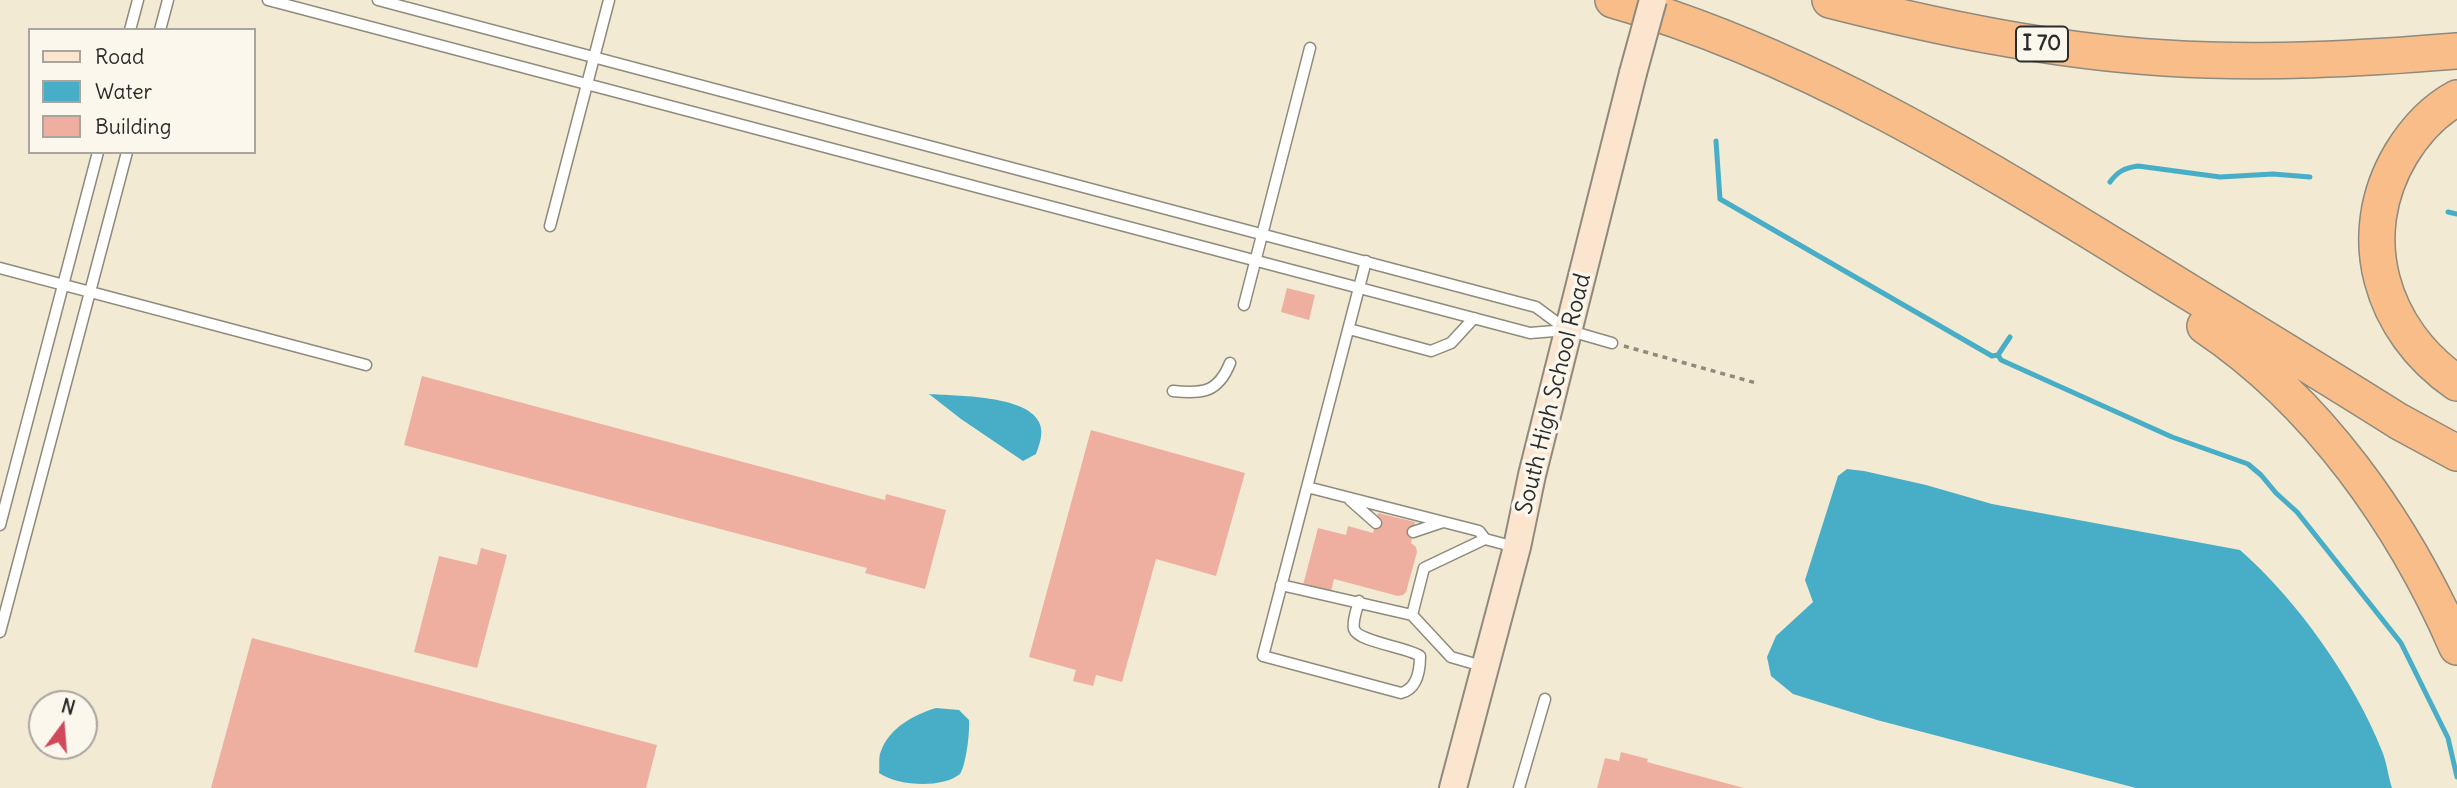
<!DOCTYPE html>
<style>
body{margin:0}
#map{position:relative;width:2457px;height:788px;overflow:hidden;background:#f2ead2;font-family:Delius,sans-serif}
canvas{display:block}
.legend{position:absolute;left:28px;top:28px;width:228px;height:126px;box-sizing:border-box;background:#fbf7ec;border:2px solid #a8a59f;margin:0;padding:9px 12px;list-style:none;font-size:21px;color:#2b2b2b}
.legend li{display:flex;align-items:center;gap:14px;height:35px}
.legend b{width:35px;border:2px solid #a8a59f}
.north{position:absolute;left:28px;top:690px;width:70px;height:70px;box-sizing:border-box;background:#fbf7ec;border:2px solid #a8a59f;border-radius:50%;rotate:16deg;font-size:19px;font-weight:700;line-height:28px;text-align:center;color:#2b2b2b}
.north::after{content:'';display:block;margin:auto;width:24px;height:32px;background:#d1495b;clip-path:polygon(50% 0,100% 100%,50% 72%,0 100%)}
</style>
<div id="map">
<canvas width="2457" height="788"></canvas>
<ul class="legend">
<li><b style="height:9px;background:#fce5cf"></b>Road</li>
<li><b style="height:19px;background:#48aec7"></b>Water</li>
<li><b style="height:19px;background:#eeafa1"></b>Building</li>
</ul>
<div class="north">N</div>
</div>
<script>
const context = document.querySelector('canvas').getContext('2d');
context.lineJoin = 'round';
function fillPath(path, color) { context.fillStyle = color; context.fill(path, 'evenodd'); }
function stroke(path, color, width, dash) { context.strokeStyle = color; context.lineWidth = width; context.lineCap = dash ? 'butt' : 'round'; context.setLineDash(dash || []); context.stroke(path); }
function label(font, color, halo, rows, align = 'center') {
  context.font = font + ' Delius,sans-serif'; context.lineWidth = 7; context.setLineDash([]); context.textBaseline = 'middle'; context.strokeStyle = halo; context.fillStyle = color; for (const [text, x, y, turn = 0] of rows) {
    context.save(); context.translate(x, y); context.rotate((+turn || 0) * Math.PI / 180); context.textAlign = isNaN(turn) ? turn : align; if (halo) context.strokeText(text, 0, 0); context.fillText(text, 0, 0); context.restore();
  }
}
fillPath(new Path2D(`
 M929,394C956,396 1026,395 1039,422C1044,432 1040,443 1036,454L1023,461L961,419Z
 M1847,469L1864,471L1926,485L1992,504L2240,550C2297,600 2354,680 2382,751C2387,763 2388,776 2392,788H2136L1877,720L1793,694L1771,676L1767,657L1776,636L1813,602L1805,580L1838,476Z
 M936,708L959,710L969,720C970,732 966,765 960,774C943,788 900,787 879,773C880,766 878,757 881,751C890,727 914,715 936,708Z`), '#48aec7');
stroke(new Path2D(`
 M1716,141L1720,199L1992,356L1998,355L2001,360L2172,437L2248,464L2261,475L2276,493L2297,512L2401,643L2448,738L2457,777
 M2110,182C2118,171 2125,168 2138,166L2220,177L2273,174L2310,177
 M2448,212L2457,214
 M1998,355L2010,337`), '#48aec7', 5);
fillPath(new Path2D(`
 M1287,288L1315,295L1309,320L1281,312Z
 M422,376L885,500L886,494L946,510L925,589L865,573L867,568L404,445Z
 M1091,430L1245,473L1216,576L1156,559L1122,682L1096,675L1093,686L1073,681L1076,670L1029,657Z
 M1378,513L1415,522L1411,543L1416,547L1417,552L1406,592L1403,595L1398,596L1334,579L1331,592L1303,585L1318,528L1346,535L1348,526L1373,533Z
 M481,548L507,555L477,668L414,652L439,556L477,565Z
 M252,638L657,745L646,788H211Z
 M1621,752L1648,759L1647,762L1744,788H1597L1605,758L1619,761Z`), '#eeafa1');
const lane = new Path2D(`
 M268,0L1530,333L1567,330
 M378,0L1536,307L1567,330L1612,343
 M130,30L138,0
 M160,30L168,0
 M550,226L609,0
 M0,268L366,365
 M1244,305L1310,48
 M1349,329L1431,351L1451,343L1474,318
 M1173,391C1202,394 1218,393 1230,363
 M1307,487L1479,531L1485,539
 M1350,500L1376,523
 M0,525L98,152
 M1413,532L1443,522
 M1281,585L1412,615
 M1359,601C1357,609 1352,621 1354,629C1358,642 1407,647 1420,656C1420,671 1417,689 1401,693L1263,656L1366,261
 M0,632L127,152
 M1482,666L1451,657L1412,615L1424,568L1485,539L1515,547
 M1519,788L1545,699`);
const secondary = new Path2D(`
 M1453,788L1517,547L1532,475L1633,73`);
const highway = new Path2D(`
 M1613,0C1798,52 1975,160 2137,260C2224,314 2311,366 2398,421L2457,453
 M1830,0C1940,28 2052,51 2165,58C2263,64 2360,59 2457,51
 M2457,98C2433,111 2415,131 2401,154C2352,236 2381,331 2457,383
 M2205,326C2318,402 2403,523 2457,647`);
stroke(lane, '#8e8a7e', 13);
stroke(secondary, '#8e8a7e', 30);
stroke(highway, '#8e8a7e', 38);
stroke(new Path2D(`
 M1624,346L1756,383`), '#8e8a7e', 3.5, [5, 5]);
stroke(lane, '#fff', 10);
stroke(secondary, '#fce5cf', 26);
stroke(highway, '#f8bd88', 35);
const secondaryBridge = new Path2D(`
 M1633,73L1653,0`);
stroke(secondaryBridge, '#8e8a7e', 30, []);
stroke(secondaryBridge, '#fce5cf', 26);
for (const [x, y, w] of [
 [2042,44,52]
]) { const box = new Path2D(); box.roundRect(x - w / 2, y - 17.5, w, 35, 5); context.fillStyle = '#fbf7ec'; context.fill(box); stroke(box, '#2b2b2b', 2); }
label('bold 21px', '#2b2b2b', null, [
 ["I 70",2042,44]
]);
label('23px', '#2b2b2b', '#fbf7ec', [
 ["South High School Road",1554,394,-76]
]);
</script>
